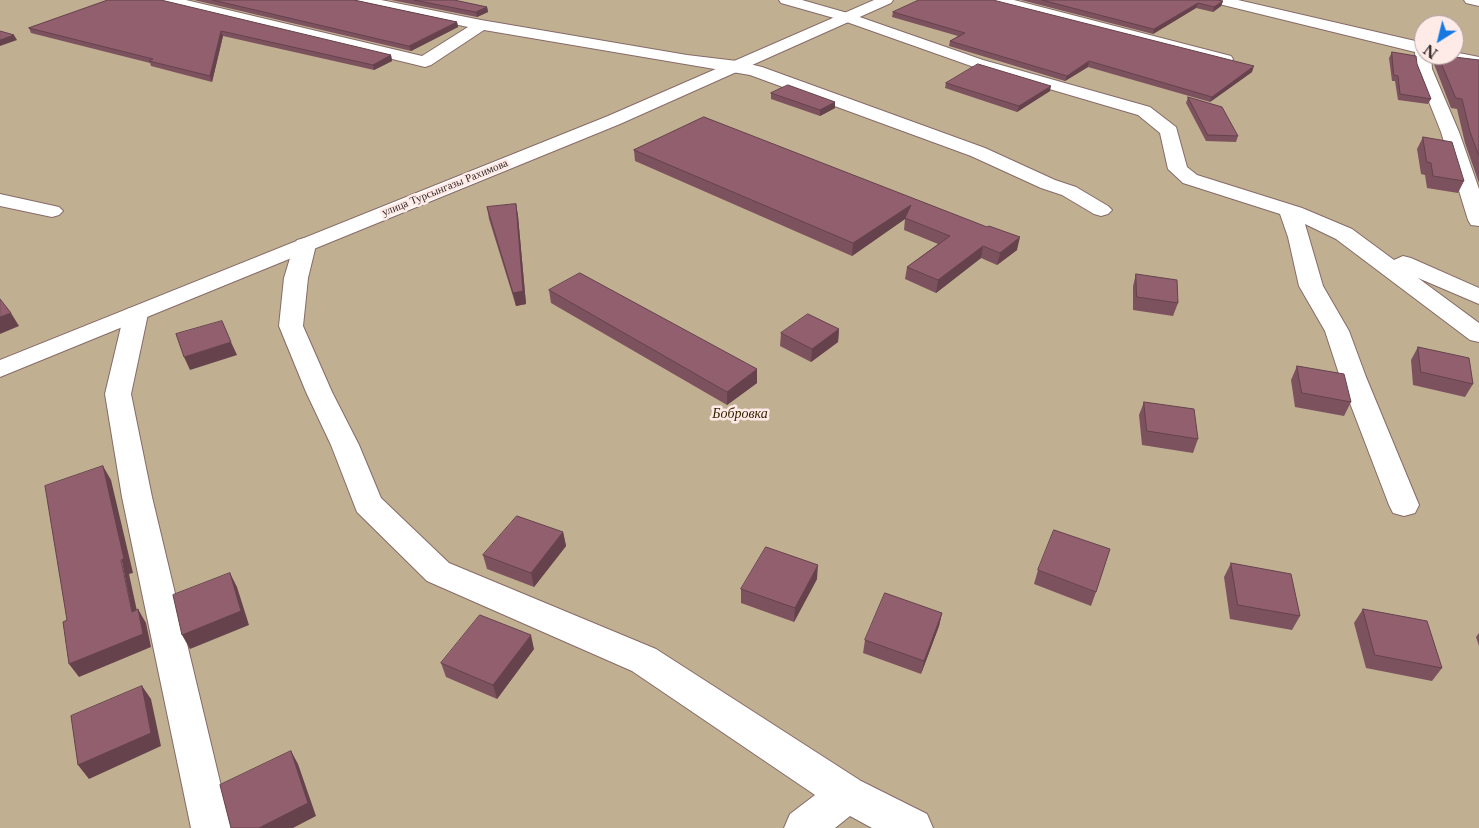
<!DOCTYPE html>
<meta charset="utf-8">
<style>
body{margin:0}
#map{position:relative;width:1479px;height:828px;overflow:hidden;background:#f9dad6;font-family:"Libre Baskerville",serif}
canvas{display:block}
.north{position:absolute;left:1414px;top:15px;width:50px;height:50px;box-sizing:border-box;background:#feebe8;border:1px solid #ac9d9a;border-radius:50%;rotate:216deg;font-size:14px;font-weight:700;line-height:20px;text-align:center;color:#322725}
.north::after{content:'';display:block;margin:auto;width:18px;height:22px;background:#1679e2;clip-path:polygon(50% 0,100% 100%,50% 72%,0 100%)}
</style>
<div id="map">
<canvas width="1479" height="828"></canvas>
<div class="north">N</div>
</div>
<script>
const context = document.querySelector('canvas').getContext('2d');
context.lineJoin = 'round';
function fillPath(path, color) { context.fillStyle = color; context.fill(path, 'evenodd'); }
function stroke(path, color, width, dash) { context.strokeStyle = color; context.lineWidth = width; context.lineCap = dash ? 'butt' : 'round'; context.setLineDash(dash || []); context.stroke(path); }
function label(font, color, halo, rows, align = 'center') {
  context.font = font + ' "Libre Baskerville",serif'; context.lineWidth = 5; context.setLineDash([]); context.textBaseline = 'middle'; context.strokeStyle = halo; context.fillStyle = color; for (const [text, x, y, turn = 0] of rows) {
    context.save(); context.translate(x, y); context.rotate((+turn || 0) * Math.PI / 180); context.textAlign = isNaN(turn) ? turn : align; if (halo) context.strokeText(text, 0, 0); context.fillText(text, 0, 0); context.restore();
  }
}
fillPath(new Path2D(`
 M0,0H1479V828H0ZM1424,25H1454V55H1424Z`), '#c1af92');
const street = new Path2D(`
 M161,0H186L422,56L468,27L360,4L355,3L353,0H381L481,20L687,55L737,61L762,67L985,148L1055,180L1076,187L1108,206L1112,210L1108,214L1101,216L1094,214L1062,195L1041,188L971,156L750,75L484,30L431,65L425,67L163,3Z
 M779,0H802L851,14L983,60L1150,107L1176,127L1187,167L1197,175L1302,208L1352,229L1394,260L1403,256L1411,258L1479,288V304L1418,278L1479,323V342L1470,340L1336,239L1305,224L1323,286L1349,331L1366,377L1419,505L1415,513L1404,516L1393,513L1389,505L1340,377L1325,331L1299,286L1288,237L1280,214L1183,183L1168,169L1160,133L1138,115L971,66L841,20L781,3Z
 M990,0H1014L1231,56L1233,59L1231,62L1225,64L992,3Z
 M1213,0H1238L1424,43V55H1431L1432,69L1459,132L1479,189V226L1471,225L1468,220L1441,132L1416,69L1415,52L1215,3Z
 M1464,0H1479V6L1466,3Z
 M1454,52L1479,57V67L1441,58L1439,55H1454Z
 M0,194L59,207L63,211L59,215L52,217L0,206Z
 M305,238L313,240L316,245L308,278L303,326L332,392L359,445L381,498L449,563L656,649L861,781L927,814L933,828H872L850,816L835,828H784L790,814L815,795L632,671L427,581L357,512L331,445L306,392L279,326L284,278L294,245L297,240Z
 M136,307L145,309L148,314L131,394L152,497L231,828H191L122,497L105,394L124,314L127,309Z`);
const secondary = new Path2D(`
 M874,0H893L891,3L620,124L0,377V360L608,116Z`);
stroke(street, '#866b67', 2);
stroke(secondary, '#866b67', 2);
fillPath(street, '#fff');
fillPath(secondary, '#fff');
fillPath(new Path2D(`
 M108,0L391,55L392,61L374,70L223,36L212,82L151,66L150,63L31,33L29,28Z
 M194,0H354L457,22L458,27L411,51Z
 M391,0H454L487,7L488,12L477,17Z
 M1021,0H1218L1223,1L1221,6L1213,12L1196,8L1153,34Z
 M893,12L1252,72L1210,102L1088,67L1065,81L949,46L950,41L958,36L892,17Z
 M1392,52L1417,64L1431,99L1428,104L1398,100L1395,81H1392L1389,58Z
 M1438,55L1479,60V183L1465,143L1457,109L1451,108L1434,64Z
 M946,83L1050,91L1017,112L945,88Z
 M771,93L835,108L820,116L771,99Z
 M1188,97L1238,136L1236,142L1206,141L1186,103Z
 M704,117L1017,250L997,265L981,258L936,293L905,279L907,267L938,244L904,230L905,219L852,256L635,161L634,150Z
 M1423,137L1464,181L1458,193L1427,188L1425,175L1421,174L1417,149Z
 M516,204L518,216L526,304L516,306L489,219L487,207Z
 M1136,274L1178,303L1173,316L1133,310V286Z
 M549,290L757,383L727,405L551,303Z
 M839,329L838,342L811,362L780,346L781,333Z
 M1418,347L1473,384L1465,397L1413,385L1411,360Z
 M1297,366L1351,402L1344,416L1295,407L1291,380Z
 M1144,402L1198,439L1193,453L1142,445L1139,415Z
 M563,532L566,546L534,587L487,569L483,555Z
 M1231,563L1300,616L1292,630L1230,619L1224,577Z
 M1038,570L1096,592L1091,606L1034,584Z
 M817,579L794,622L741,603V589Z
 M1363,609L1442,668L1432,681L1366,668L1354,623Z
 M942,613L939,626L921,674L863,653L865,640Z
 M1479,633V646L1476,637Z
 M534,649L497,699L446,677L441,663Z`), '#7d525f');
fillPath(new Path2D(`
 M1223,1L1221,6L1213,12L1214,7Z
 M1198,3L1196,8L1153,34L1154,29Z
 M487,7L488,12L477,17L476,12Z
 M457,22L458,27L411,51L409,46Z
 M221,31L223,36L212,82L210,76Z
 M14,35L17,40L0,46V40Z
 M391,55L392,61L374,70L373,65Z
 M1089,61L1088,67L1065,81L1067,76Z
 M1254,66L1252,72L1210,102L1212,97Z
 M1051,86L1050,91L1017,112L1019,106Z
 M835,102V108L820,116V110Z
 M516,204L518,216L526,304L516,306L513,293Z
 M911,205L905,219L852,256L853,243Z
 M1020,237L1017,250L997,265L1000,253Z
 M983,246L981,258L936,293L938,280Z
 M11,313L19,326L0,334V317Z
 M839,329L838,342L811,362L812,349Z
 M231,342L237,355L190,370L184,357Z
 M757,369V383L727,405V392Z
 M103,466L111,480L133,573L129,574L140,625L132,612Z
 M563,532L566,546L534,587L531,573Z
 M818,565L817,579L794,622L795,608Z
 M230,573L237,587L249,625L190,649L182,635Z
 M138,609L146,623L151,647L79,677L69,664Z
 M942,613L939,626L921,674L924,661Z
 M531,635L534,649L497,699L493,685Z
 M142,686L151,699L161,746L89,779L78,765Z
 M291,751L298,764L316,816L293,828H259Z`), '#66424d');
const building = new Path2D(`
 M108,0H161L391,55L373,65L221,31L210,76L149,61L153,59L29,28Z
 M213,0H354L457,22L409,46Z
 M414,0H454L487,7L476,12Z
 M919,0H993L1254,66L1212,97L1089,61L1067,76L950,41L965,33L893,12Z
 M1042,0H1218L1223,1L1214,7L1198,3L1154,29Z
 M0,31L14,35L0,40Z
 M1392,52L1416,56L1417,64L1431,99L1400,94L1398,76L1394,75Z
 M1438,55L1479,60V156L1470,132L1462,99L1456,98Z
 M978,64L1051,86L1019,106L946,83Z
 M788,85L835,102L820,110L771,93Z
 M1188,97L1222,107L1238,136L1208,135Z
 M704,117L987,227L989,226L1020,237L1000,253L983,246L938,280L907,267L950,236L905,218L911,205L853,243L634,150Z
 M1423,137L1452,142L1464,181L1433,176L1431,163L1427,162Z
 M516,204L523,291L513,293L487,207Z
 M580,273L757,369L727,392L549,290Z
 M1136,274L1177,280L1178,303L1137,297Z
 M0,299L11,313L0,317Z
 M808,314L839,329L812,349L781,333Z
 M222,321L231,342L184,357L176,334Z
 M1418,347L1469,358L1473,384L1421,372Z
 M1297,366L1344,374L1351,402L1302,393Z
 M1144,402L1194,409L1198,439L1147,431Z
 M103,466L124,559L121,560L132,612L138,609L143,634L69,664L63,622L67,620L45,486Z
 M517,516L563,532L531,573L483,555Z
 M1054,530L1110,549L1096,592L1038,570Z
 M766,547L818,565L795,608L741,589Z
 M1231,563L1291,574L1300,616L1238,605Z
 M230,573L241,611L182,635L173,595Z
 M885,593L942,613L924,661L865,640Z
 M1363,609L1427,621L1442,668L1375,655Z
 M480,615L531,635L493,685L441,663Z
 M142,686L151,733L78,765L71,716Z
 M291,751L308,803L259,828H231L220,785Z`);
fillPath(building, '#915f6e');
stroke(building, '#66424d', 1);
label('11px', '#322725', '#feebe8', [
 ["улица Турсынгазы Рахимова",445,188,-22]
]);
label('italic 14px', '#392600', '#feebe8', [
 ["Бобровка",740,414]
]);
</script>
